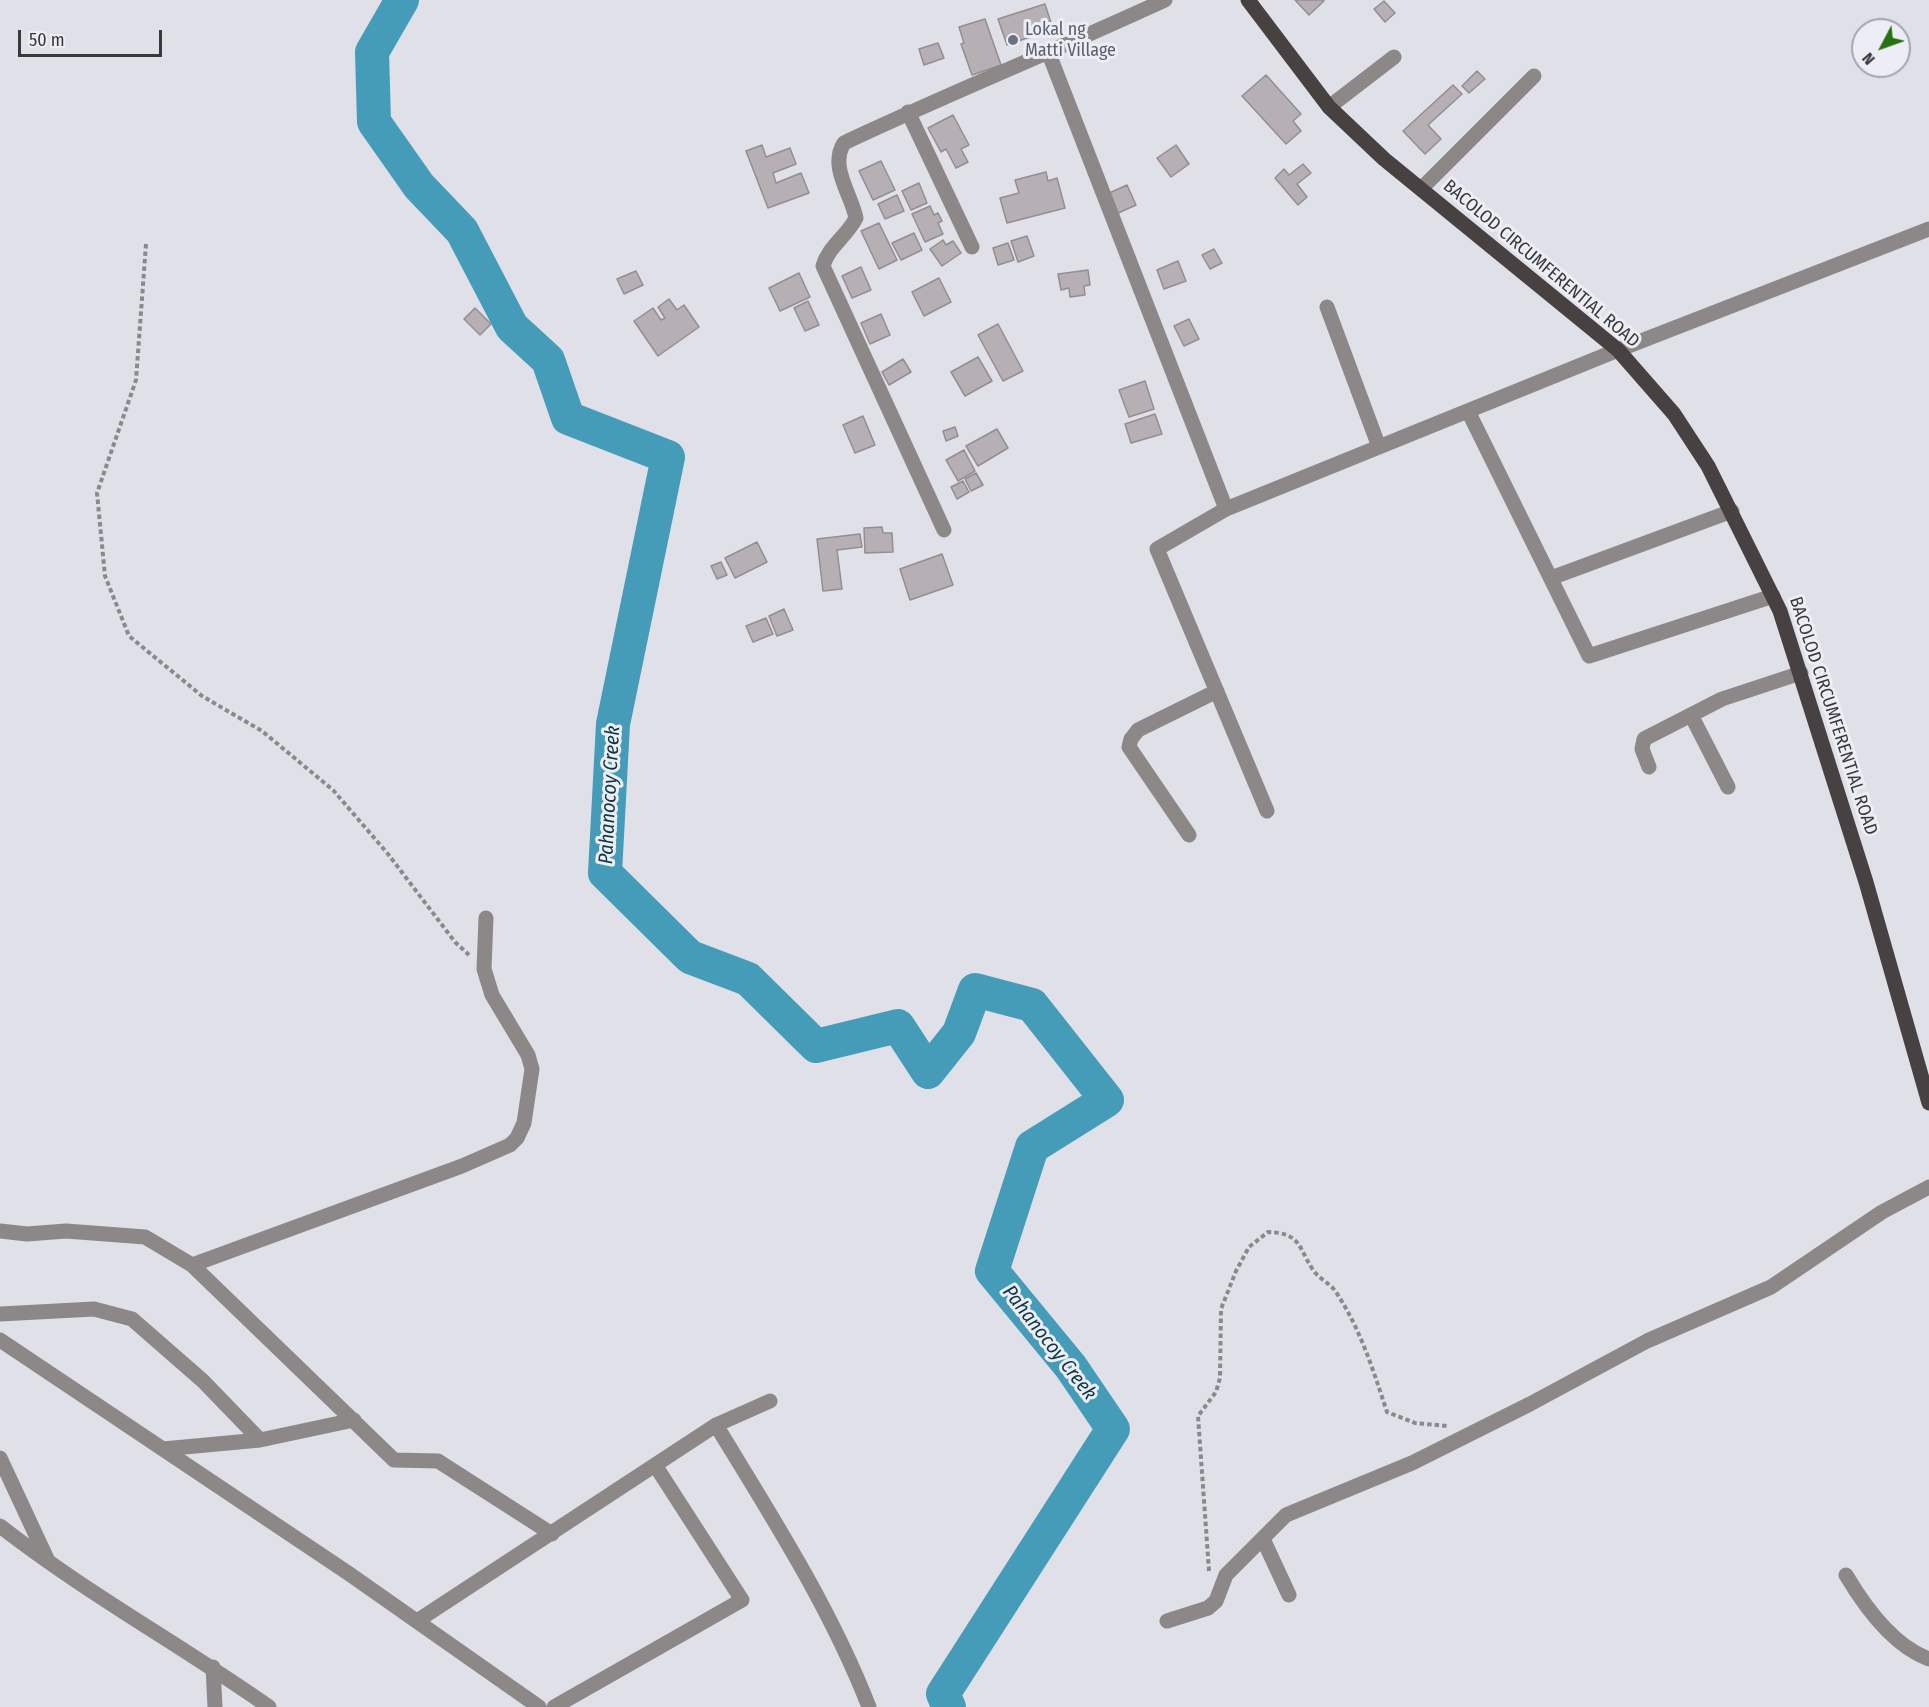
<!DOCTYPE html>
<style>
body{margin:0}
#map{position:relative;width:1929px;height:1707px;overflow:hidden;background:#e0e0e8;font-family:"Fira Sans Condensed",sans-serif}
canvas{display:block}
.north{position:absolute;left:1851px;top:18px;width:60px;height:60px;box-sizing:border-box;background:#ededf5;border:2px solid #a5a5ab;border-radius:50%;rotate:229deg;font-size:16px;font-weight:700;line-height:24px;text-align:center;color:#39393c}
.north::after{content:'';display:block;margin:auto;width:21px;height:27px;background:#277113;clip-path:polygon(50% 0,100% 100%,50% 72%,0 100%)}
.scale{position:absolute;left:18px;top:30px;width:144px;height:27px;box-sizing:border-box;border:3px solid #39393c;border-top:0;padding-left:8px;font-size:18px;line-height:21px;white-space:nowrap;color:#39393c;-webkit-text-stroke:4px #ededf5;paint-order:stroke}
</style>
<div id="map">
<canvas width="1929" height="1707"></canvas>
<div class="north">N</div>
<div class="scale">50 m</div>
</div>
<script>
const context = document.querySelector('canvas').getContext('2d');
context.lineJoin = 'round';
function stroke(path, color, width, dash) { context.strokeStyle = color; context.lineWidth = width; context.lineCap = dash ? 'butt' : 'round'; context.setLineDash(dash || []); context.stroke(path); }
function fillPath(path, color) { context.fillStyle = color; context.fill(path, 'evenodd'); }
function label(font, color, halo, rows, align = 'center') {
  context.font = font + ' "Fira Sans Condensed",sans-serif'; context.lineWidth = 6; context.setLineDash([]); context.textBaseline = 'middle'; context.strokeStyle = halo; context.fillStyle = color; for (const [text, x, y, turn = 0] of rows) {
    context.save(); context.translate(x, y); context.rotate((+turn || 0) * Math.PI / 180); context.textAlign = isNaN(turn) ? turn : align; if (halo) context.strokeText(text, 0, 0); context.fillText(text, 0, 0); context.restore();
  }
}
stroke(new Path2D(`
 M402,0L372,52L374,122L419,186L462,231L512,327L548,360L568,418L668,457L613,724L605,873L690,957L748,979L816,1046L898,1026L928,1072L959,1033L975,990L1032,1005L1107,1100L1032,1147L992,1271L1071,1367L1113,1429L943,1694L949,1707`), '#449cb9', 34);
const building = new Path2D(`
 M1295,0H1323L1324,1L1309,15Z
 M1384,1L1395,13L1385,22L1374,9Z
 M1045,4L1053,29L1007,45L998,19Z
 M985,19L1001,65L972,75L961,44L964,43L959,27Z
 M938,43L944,58L924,65L919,49Z
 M1477,71L1485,79L1469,93L1462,86Z
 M1266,75L1301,114L1293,121L1301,131L1286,144L1242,96Z
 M1453,85L1462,94L1428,125L1441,139L1425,154L1403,131Z
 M953,115L969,145L961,149L968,162L956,168L946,149L941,152L928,128Z
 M762,145L766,157L790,148L796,164L773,173L776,183L801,173L809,193L768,208L746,151Z
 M1176,145L1189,164L1171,177L1157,158Z
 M881,161L895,190L873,200L859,171Z
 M1303,164L1311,173L1297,184L1307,197L1298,205L1275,178L1284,169L1289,175Z
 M1046,172L1048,181L1057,178L1065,208L1007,223L1000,198L1019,193L1015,180Z
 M919,183L927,203L911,210L902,191Z
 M1127,185L1136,205L1116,214L1107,194Z
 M897,195L904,211L885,219L878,204Z
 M930,206L934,215L938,213L942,221L938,223L943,234L925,242L912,214Z
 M879,223L897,260L879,269L861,231Z
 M914,233L922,250L901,260L892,243Z
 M1027,236L1034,256L1018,262L1011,241Z
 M943,240L946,245L953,241L961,253L942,266L930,249Z
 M1008,243L1014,260L998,265L993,248Z
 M1214,249L1222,263L1210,269L1202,255Z
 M1178,261L1186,281L1164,289L1157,270Z
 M861,267L871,290L852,298L842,276Z
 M1088,270L1090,285L1084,286L1085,295L1070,297L1069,288L1061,290L1058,274Z
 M636,271L643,285L624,294L617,279Z
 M799,273L810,297L780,311L769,288Z
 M939,278L951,302L924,316L912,292Z
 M669,299L677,310L684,305L699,327L658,356L634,321L653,308L661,320L665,318L658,307Z
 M808,301L819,325L805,331L794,308Z
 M475,308L491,324L480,335L464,319Z
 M881,314L890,335L870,344L861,323Z
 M1189,319L1199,339L1184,346L1174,326Z
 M998,324L1023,371L1003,381L978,335Z
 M978,357L992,381L965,396L951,372Z
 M903,359L911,372L889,385L882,372Z
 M1145,381L1154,409L1129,417L1119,390Z
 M1155,414L1162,434L1131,443L1125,424Z
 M863,416L875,445L855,453L843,425Z
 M955,427L958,436L946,441L943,431Z
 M997,429L1008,448L978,466L966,446Z
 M964,450L975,471L958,481L946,460Z
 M976,473L983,485L971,491L965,479Z
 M963,481L969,492L957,499L951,487Z
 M882,527L883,533H892L893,552L865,553L864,528Z
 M860,534L862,547L837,550L842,589L823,591L817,539Z
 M757,542L767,562L735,578L725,558Z
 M942,554L953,585L910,600L900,569Z
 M721,562L727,575L717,579L711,566Z
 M784,609L793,630L777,636L769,616Z
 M766,618L773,634L753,642L746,626Z`);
fillPath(building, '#b6afb4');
stroke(building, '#948d92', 1.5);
stroke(new Path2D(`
 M146,244L136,380L97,493L105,576L129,636L202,696L262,731L333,790L388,854L455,942L469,955
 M1209,1571L1198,1416L1216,1392L1220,1378L1221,1309L1236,1271L1249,1247L1268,1232C1301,1233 1298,1247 1313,1270C1320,1280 1330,1283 1336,1292C1361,1330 1373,1370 1387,1412L1415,1423L1447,1426`), '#89898e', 4, [4.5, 3]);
stroke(new Path2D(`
 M1049,54L1226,509
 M1329,107L1394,57
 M908,112L972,247
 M1421,189L1534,76
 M1327,307L1379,447
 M1468,411L1589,656L1773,596
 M944,530L823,266C828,247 847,236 856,218C851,193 829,167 844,143C950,93 1059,49 1165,0
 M1551,578L1732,511
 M1691,715L1728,787
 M1649,767L1642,749L1644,739L1722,699L1801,673
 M1267,811L1157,549L1226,509L1618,350L1929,229
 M1189,835L1129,747L1131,739L1138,730L1217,691
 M0,1231L27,1234L66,1231L145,1237L192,1265L394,1460L438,1461L552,1534
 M192,1265L462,1166L510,1145L517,1138L524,1123L532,1069L528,1055L492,995L484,969L486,918
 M0,1314L94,1309L132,1319L203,1381L260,1440
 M0,1340L348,1573L539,1707
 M716,1425C772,1517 830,1607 869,1707
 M163,1449L260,1440L354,1420
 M0,1458L48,1561
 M0,1526C86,1593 181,1645 269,1707
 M1263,1539L1289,1595
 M1846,1575C1865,1607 1893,1646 1929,1659
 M417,1621L655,1465
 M1167,1621L1208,1608L1216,1601L1226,1575L1286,1515L1412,1463L1530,1404L1647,1341L1771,1287L1882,1212L1929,1187
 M213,1667L215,1707
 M554,1707L742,1600L655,1465L716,1425L770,1401`), '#8c8888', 15);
stroke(new Path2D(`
 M1248,0L1329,107L1384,159L1618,350L1674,414L1708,466L1780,611L1866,882L1929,1103`), '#474141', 15);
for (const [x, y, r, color] of [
 [1013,40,6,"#6b7280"]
]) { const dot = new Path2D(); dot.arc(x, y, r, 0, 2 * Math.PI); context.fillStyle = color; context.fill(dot); stroke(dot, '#ededf5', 2); }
label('18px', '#5b616d', '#ededf5', [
 ["Lokal ng",1025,30],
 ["Matti Village",1025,51]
], 'left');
label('18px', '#39393c', '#ededf5', [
 ["BACOLOD CIRCUMFERENTIAL ROAD",1541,264,40],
 ["BACOLOD CIRCUMFERENTIAL ROAD",1833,716,72]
]);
label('italic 20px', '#0d3643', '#ededf5', [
 ["Pahanocoy Creek",610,795,-87],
 ["Pahanocoy Creek",1049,1343,52]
]);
</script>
